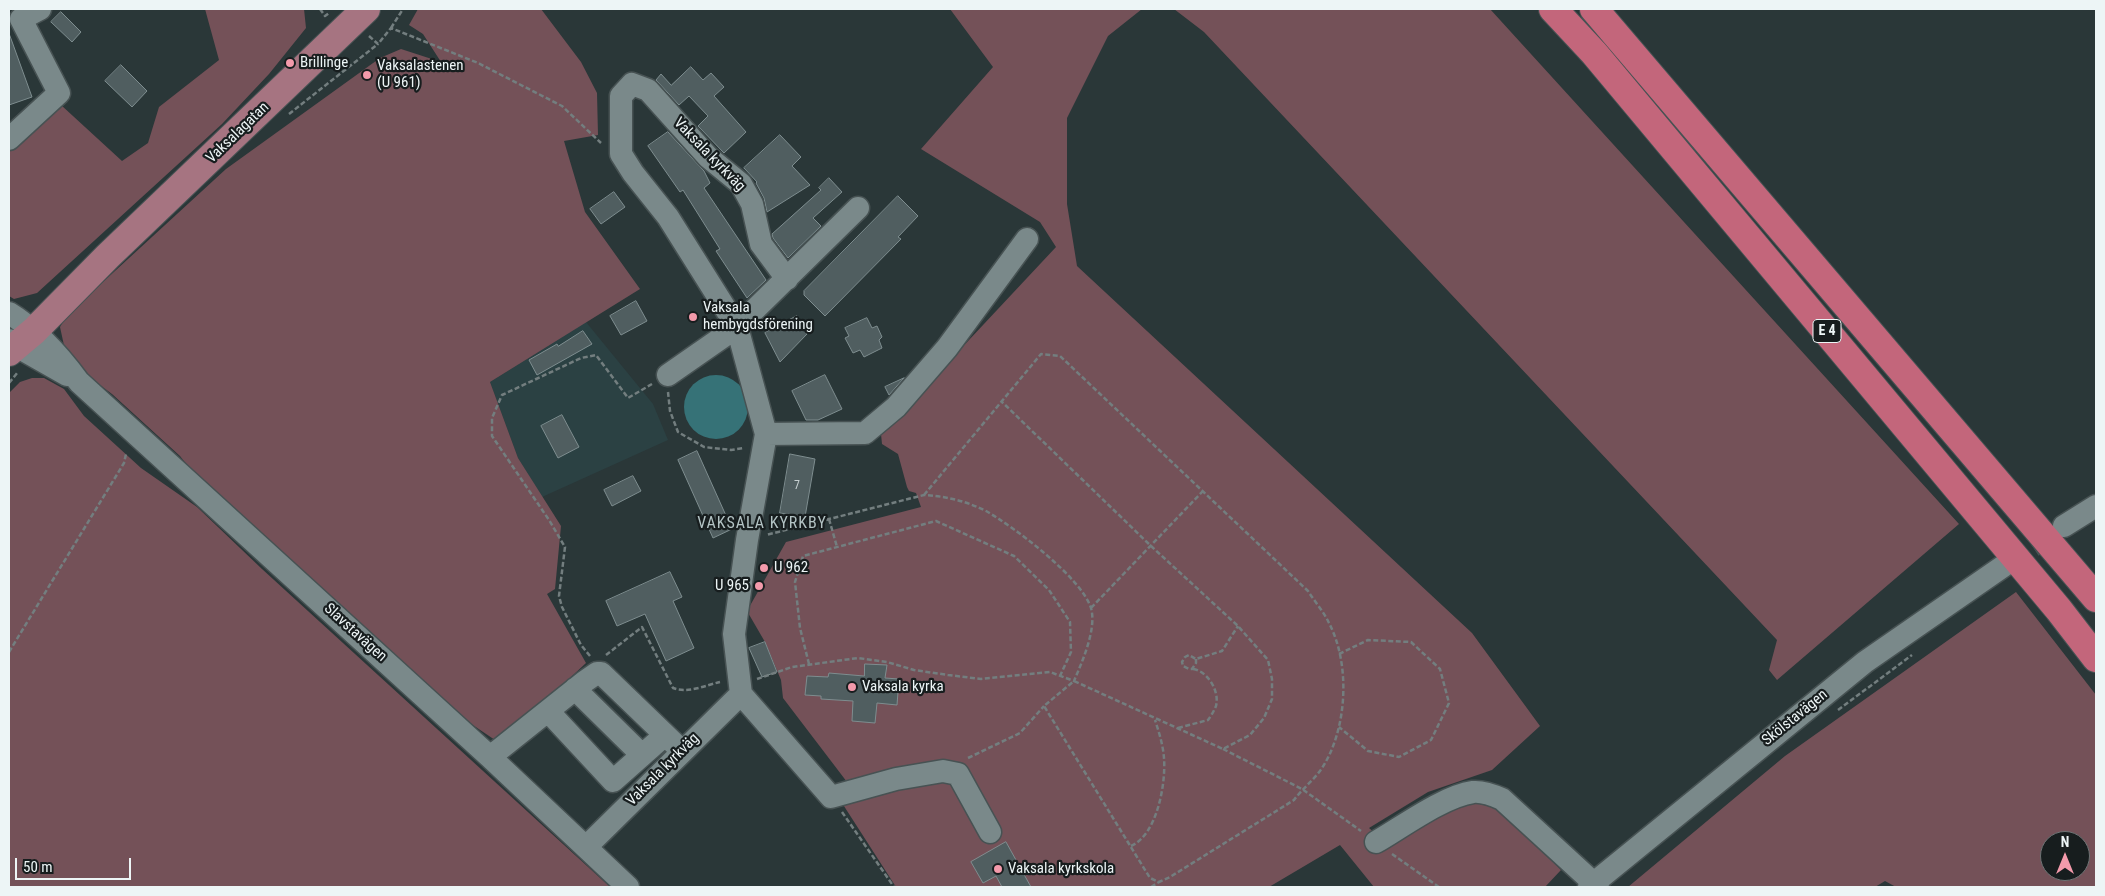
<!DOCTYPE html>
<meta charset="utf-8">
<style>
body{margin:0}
#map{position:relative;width:2105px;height:896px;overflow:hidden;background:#2a3738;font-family:"Roboto Condensed",sans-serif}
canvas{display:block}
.frame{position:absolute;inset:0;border:10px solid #edf5f6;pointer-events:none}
.north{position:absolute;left:2040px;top:831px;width:50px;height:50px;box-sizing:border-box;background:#171d1e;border:1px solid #6d7374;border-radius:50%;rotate:0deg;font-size:14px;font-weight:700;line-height:20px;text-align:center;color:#edf5f6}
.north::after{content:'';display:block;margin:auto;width:18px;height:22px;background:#f39aab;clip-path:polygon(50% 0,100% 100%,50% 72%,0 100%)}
.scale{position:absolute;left:15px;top:858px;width:116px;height:22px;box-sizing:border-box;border:2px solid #edf5f6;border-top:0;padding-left:6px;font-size:15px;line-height:18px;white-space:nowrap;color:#edf5f6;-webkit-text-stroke:4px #171d1e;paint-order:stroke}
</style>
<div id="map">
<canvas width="2105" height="896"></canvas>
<div class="frame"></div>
<div class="north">N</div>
<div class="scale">50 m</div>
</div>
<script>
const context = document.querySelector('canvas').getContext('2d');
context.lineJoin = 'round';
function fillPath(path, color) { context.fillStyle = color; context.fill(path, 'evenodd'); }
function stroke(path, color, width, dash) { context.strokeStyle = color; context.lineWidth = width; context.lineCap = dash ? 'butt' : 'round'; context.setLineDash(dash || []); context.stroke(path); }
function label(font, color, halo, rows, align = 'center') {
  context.font = font + ' "Roboto Condensed",sans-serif'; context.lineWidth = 4.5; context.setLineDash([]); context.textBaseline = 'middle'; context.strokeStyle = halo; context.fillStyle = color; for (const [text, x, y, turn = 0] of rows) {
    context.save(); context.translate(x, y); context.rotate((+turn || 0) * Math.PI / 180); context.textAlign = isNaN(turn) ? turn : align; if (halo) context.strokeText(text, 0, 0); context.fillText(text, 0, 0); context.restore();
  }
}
fillPath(new Path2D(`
 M586,322L653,404L668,440L542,497L518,458L490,382Z`), '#2b4143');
fillPath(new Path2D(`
 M205,9H304L306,28L269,74L222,124L37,293L14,299L9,296V152L61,105L122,161L148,143L159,107L219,60Z
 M418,9H541L581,62L597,93L598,135L564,141L585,212L640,289L490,382L518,458L561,526L555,589L547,594L586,663L525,720L495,740L446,707L201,483L180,456L112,394L81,371L65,350L60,327L67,315L226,169L380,58L401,49L441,62L423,34L409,25Z
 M950,9H1142L1108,36L1067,118V204L1077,266L1472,633L1540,726L1492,770L1428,792L1369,828L1389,845L1443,813L1472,802L1499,809L1561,870L1545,887H1374L1340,845L1269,887H896L842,803L847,782L783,698L781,680L765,642L747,611L786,542L921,507L916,493L909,491L907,487L898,454L882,444L881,434L1056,247L1040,222L921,149L993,67Z
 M1174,9H1490L1959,524L1777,680L1769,670L1777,640L1204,32Z
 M32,378H44L64,389L84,416L141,468L197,507L262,569L610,887H9V393L20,382Z
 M2016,592L2096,695V887H1896L1885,881L1875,887H1628L1785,756ZM2050,841H2080V871H2050Z`), '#745158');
fillPath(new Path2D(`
 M684 407a32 32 0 1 1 64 0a32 32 0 1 1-64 0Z`), '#367277');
const building = new Path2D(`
 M61,12L81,32L72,42L51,22Z
 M10,36L32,97L9,105V37Z
 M121,65L147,91L132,107L105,81Z
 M691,67L703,80L711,73L724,87L714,96L746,132L724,153L698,126L708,116L689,96L679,105L656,80L661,74L671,85Z
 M668,132L704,171L710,183L704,188L766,280L747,298L716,251L720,249L683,190L680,192L648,146Z
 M780,135L801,157L792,166L810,185L767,212L764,198L756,183L757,182L744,168Z
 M829,178L842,192L813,218L821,226L788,258L773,238L772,234L821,190L819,188Z
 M614,192L625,207L601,224L590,209Z
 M898,196L918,216L898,237L901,239L825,316L804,295V291Z
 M636,301L647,321L621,335L610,316Z
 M797,316L807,334L780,362L765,333Z
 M867,318L872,328L877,326L882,337L879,340L882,348L864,357L860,350L853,353L845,338L849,336L845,328Z
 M583,331L592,344L537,375L529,360L557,344L558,346Z
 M825,375L842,409L818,420H806L792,391Z
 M904,378L889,395L885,387Z
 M562,415L579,447L558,458L541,426Z
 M697,451L732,529L713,538L678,460Z
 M790,454L815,459L805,517L780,513Z
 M633,476L641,491L612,506L604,490Z
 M670,572L682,597L673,601L694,648L666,661L645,614L617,626L606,601Z
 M765,642L777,672L762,677L749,648Z
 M865,664L887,665L885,678L899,679L897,705L877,703L875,723L852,721L853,701L821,699V696L805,695L807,676L828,677L829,673L864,676Z
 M1006,842L1031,887H1002L996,876L983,883L971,862Z`);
fillPath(building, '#505e60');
stroke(building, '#7e8d8f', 1);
stroke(new Path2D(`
 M2005,565L2059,529`), '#475454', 22, [22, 11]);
const minor = new Path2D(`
 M9,139L59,93L21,19L40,9
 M9,313C37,330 59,355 79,382L490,757L628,887
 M9,340L16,346L67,375
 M668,375L737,327L858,208
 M766,434L865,433L896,407L947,348L1027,239
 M2064,526L2096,506
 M575,689L642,755
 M741,694L831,797L896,779L943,771L958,774L990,832
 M548,711L613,781L665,735
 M490,757L584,682L597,673H601L682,751
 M1376,842C1402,827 1444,796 1473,792C1483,791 1493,795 1502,799L1598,887
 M586,847L741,694L734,634L747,540L766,434L737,327L668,217L633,173L621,154V96L632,84L648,90L708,157L741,184L752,204L761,244L787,279
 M1589,887L1865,662L2005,565`);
const major = new Path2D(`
 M9,352L34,331L108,256L366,9`);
const highway = new Path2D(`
 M1553,9L1594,53L2059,610L2096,658
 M1594,9L2096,598`);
stroke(minor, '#475253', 25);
stroke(major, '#475253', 30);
stroke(highway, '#475253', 30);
stroke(new Path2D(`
 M320,9L325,16L329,13
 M391,28L403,9
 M369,36L378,44L391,28L478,63L562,106L601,143
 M289,114L378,44
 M9,383L18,372
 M668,392L670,411L678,432L704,447L731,450L744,448
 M924,495L1041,354L1060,356L1308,591C1315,602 1324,612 1329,623C1351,665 1347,730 1322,768C1314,780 1302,789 1294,800L1170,877L1159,882L1150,878L1044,706L1074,681L1223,749L1250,735L1264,718L1272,699V679L1268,660L1238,626L1151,546L1001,401
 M829,519L837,547
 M1091,608L1203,491
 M9,652L124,463L126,454
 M1339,654L1368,640L1411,642L1440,669L1449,703L1431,740L1399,757L1368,751L1339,727
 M606,655L642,627L673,688C688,694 706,685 720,682
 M590,656L581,645L562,607L559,596L565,547L549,520L492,436V418L502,395L581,358L596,355L628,398L652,384
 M1196,659V663L1192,669H1189L1183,666L1182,662L1185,657L1189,655L1196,659L1222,651L1238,626
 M809,664L800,628L795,582L803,556L936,521L1014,556L1049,590L1070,622L1071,652L1060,676
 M757,679L792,667L858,658L887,662L914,670L948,675L981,679L1050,672L1074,681C1082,662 1097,629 1091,608C1081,577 1014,527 986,511C966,501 945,496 924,495L766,535
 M1838,710L1912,655
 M1178,728L1208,720C1211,716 1214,711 1216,706C1220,691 1207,670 1192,669
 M1223,749L1302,789L1361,831
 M968,758L1020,733L1044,706
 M842,812L894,887
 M1131,846C1157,835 1166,784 1164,758C1163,745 1159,732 1155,720
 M1392,854L1439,887
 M1151,887L1159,882`), '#737e7f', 2.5, [5, 2.5]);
stroke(minor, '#7a898a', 22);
stroke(major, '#a67481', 28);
stroke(highway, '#c3667b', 28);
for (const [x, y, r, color] of [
 [290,63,5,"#f39aab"],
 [367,75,5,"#f39aab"],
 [693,317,5,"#f39aab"],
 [764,568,5,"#f39aab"],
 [759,586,5,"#f39aab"],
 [852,687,5,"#f39aab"],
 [998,869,5,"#f39aab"]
]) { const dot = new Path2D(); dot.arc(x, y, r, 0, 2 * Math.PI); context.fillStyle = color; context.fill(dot); stroke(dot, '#171d1e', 2); }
label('12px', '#c6cfd0', null, [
 ["7",797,486]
]);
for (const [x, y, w] of [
 [1827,331,28]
]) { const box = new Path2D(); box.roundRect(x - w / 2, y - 11.5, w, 23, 4); context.fillStyle = '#171d1e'; context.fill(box); stroke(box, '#edf5f6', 1); }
label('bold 14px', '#edf5f6', null, [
 ["E 4",1827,331]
]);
label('15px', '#edf5f6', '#171d1e', [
 ["Brillinge",300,63],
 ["Vaksalastenen",377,66],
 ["(U 961)",377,83],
 ["Vaksala",703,308],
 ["hembygdsförening",703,325],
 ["U 962",774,568],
 ["U 965",749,586,"right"],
 ["Vaksala kyrka",862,687],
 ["Vaksala kyrkskola",1008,869]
], 'left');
label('15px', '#edf5f6', '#171d1e', [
 ["Vaksalagatan",238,133,-44],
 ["Vaksala kyrkväg",709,155,46],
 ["Slavstavägen",355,633,42],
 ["Skölstavägen",1795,718,-39],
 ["Vaksala kyrkväg",663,770,-45]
]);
context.letterSpacing = '1px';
label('16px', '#b3c3c4', '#171d1e', [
 ["VAKSALA KYRKBY",762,524]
]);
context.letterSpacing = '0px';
</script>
